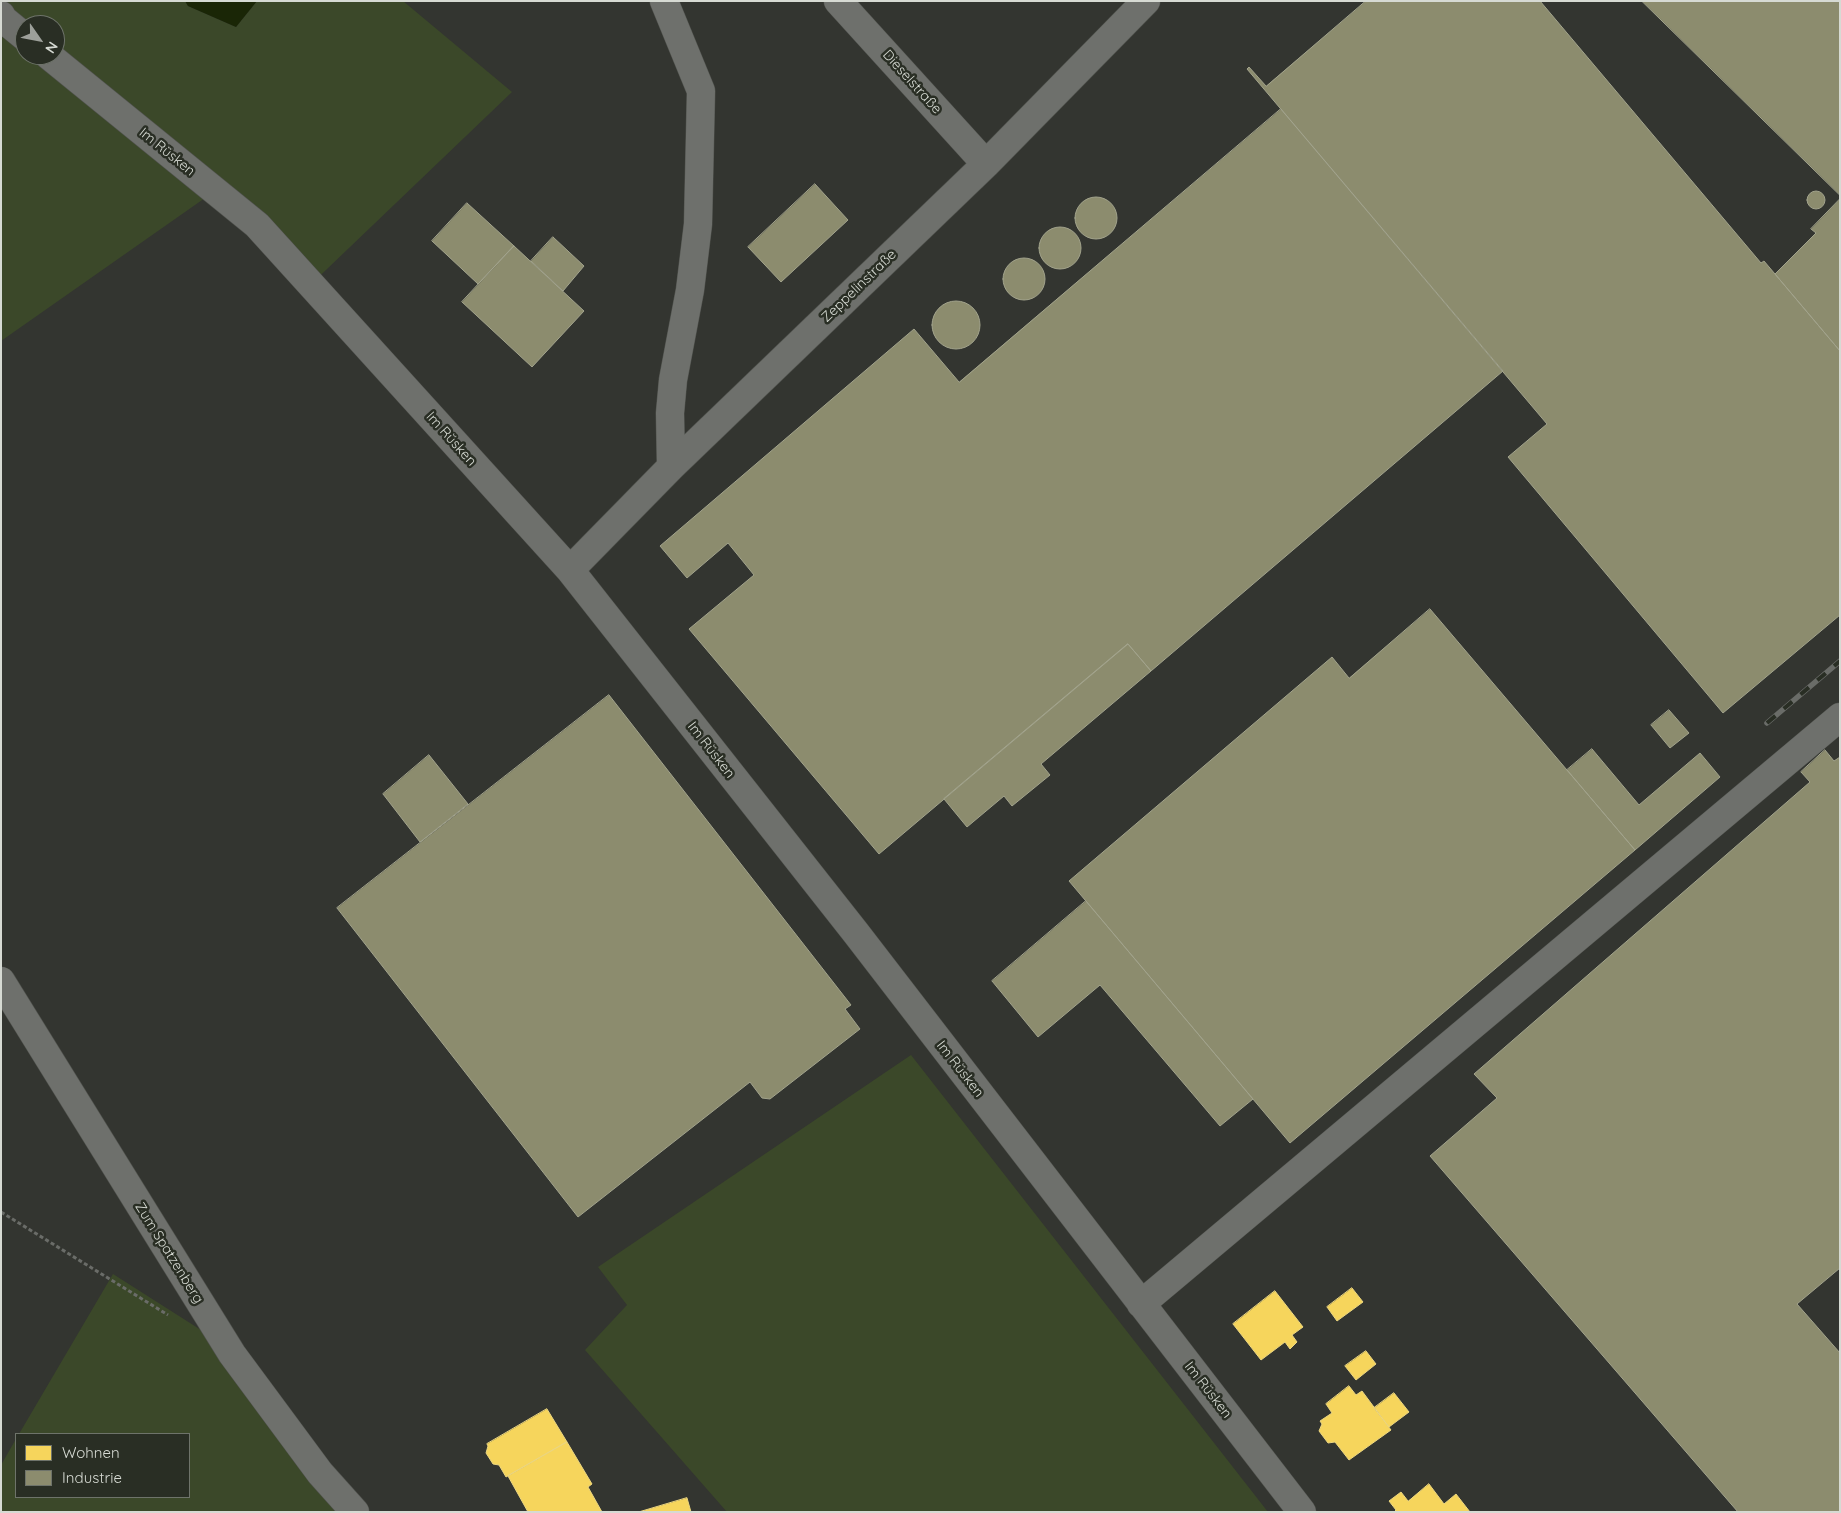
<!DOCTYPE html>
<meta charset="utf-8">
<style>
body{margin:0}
#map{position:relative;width:1841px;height:1513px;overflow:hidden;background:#333530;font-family:Quicksand,sans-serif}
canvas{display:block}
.frame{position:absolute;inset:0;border:2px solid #d6dad3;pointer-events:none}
.legend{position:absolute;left:15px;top:1433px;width:175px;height:65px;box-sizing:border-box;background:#292e24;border:1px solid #6e736a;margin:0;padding:6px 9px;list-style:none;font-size:15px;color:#d6dad3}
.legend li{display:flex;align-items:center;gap:10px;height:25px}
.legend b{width:25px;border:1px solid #6e736a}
.north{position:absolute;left:15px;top:15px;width:50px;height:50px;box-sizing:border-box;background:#292e24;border:1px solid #6e736a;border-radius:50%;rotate:123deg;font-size:14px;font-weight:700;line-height:20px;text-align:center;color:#d6dad3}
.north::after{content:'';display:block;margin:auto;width:18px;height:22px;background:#9da09a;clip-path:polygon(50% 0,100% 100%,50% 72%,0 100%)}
</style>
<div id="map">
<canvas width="1841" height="1513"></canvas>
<div class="frame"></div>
<ul class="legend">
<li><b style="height:14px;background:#f6d55c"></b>Wohnen</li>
<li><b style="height:14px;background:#8c8c6e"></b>Industrie</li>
</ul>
<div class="north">N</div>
</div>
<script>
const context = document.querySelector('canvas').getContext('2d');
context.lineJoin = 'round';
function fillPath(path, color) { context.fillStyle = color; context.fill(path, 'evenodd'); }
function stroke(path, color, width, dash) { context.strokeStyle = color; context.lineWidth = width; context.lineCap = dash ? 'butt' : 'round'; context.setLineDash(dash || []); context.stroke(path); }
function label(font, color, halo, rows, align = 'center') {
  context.font = font + ' Quicksand,sans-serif'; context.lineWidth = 5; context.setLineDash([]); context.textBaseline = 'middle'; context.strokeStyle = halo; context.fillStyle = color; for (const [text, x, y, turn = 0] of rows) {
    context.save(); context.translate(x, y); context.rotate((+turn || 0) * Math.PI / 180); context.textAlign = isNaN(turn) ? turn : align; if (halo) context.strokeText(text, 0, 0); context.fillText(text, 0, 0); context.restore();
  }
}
fillPath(new Path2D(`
 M1,1H185L188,6L236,27L257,1H403L512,92L303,292L249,234L205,198L1,341ZM25,25H55V55H25Z
 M911,1055L1268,1512H727L585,1350L627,1305L598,1267Z
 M113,1274L212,1337L339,1512H1V1465L16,1439V1497H189V1434H19Z`), '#3b4829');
fillPath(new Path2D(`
 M185,1H257L236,27L188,6Z`), '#1a2606');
const homes = new Path2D(`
 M1352,1288L1363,1302L1337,1321L1327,1307Z
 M1275,1291L1303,1327L1292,1335L1297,1342L1290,1349L1285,1342L1261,1360L1233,1324Z
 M1366,1351L1376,1364L1356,1380L1345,1366Z
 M1349,1386L1356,1395L1362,1391L1391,1430L1349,1460L1335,1442L1328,1443L1319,1431L1322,1424L1320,1421L1332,1413L1326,1404Z
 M1394,1393L1409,1412L1389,1427L1374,1408Z
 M547,1409L567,1442L506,1477L499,1465L493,1464L486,1453L488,1446L487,1444Z
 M567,1442L592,1484L588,1487L602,1512H528L508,1476Z
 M1429,1484L1444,1504L1456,1494L1470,1512H1394L1396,1510L1389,1501L1401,1492L1408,1501Z
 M687,1498L691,1512H639Z`);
fillPath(homes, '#f6d55c');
stroke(homes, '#ecd680', 1);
const industry = new Path2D(`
 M1366,1H1540L1761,263L1764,261L1840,351V615L1723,713L1508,457L1547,424L1247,69L1249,67L1266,86Z
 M1642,1H1840V195Z
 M1281,109L1503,371L1151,671L1128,644L879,854L689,629L754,575L728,543L687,578L660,546L914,329L959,382Z
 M815,184L848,220L781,282L748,247Z
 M1807 200a9 9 0 1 1 18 0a9 9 0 1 1-18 0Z
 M1075 218a21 21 0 1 1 42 0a21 21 0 1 1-42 0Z
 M1840,199V351L1775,274L1816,233L1811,229Z
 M467,203L514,246L478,284L432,241Z
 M1039 248a21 21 0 1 1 42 0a21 21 0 1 1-42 0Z
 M553,237L584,266L563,291L531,261Z
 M514,246L584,311L532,367L462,302Z
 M1003 279a21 21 0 1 1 42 0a21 21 0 1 1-42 0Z
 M932 325a24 24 0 1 1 48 0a24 24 0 1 1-48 0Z
 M1430,609L1635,850L1290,1143L1069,881L1332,657L1349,678Z
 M1128,644L1151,671L1041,764L1050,775L1012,806L1004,796L967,827L944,799Z
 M609,695L851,1005L845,1009L860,1029L770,1099L762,1098L750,1082L578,1217L337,908Z
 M1669,710L1689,733L1670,748L1651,725Z
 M1592,749L1639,805L1700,753L1720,777L1635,850L1567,770Z
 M1825,750L1834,761L1840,757V1268L1797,1304L1840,1353V1512H1738L1430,1156L1497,1098L1474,1074L1810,782L1801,772Z
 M429,755L468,804L420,842L383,794Z
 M1086,901L1253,1099L1220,1126L1100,985L1038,1037L992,981Z`);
fillPath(industry, '#8c8c6e');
stroke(industry, '#a2a38c', 1);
const minor = new Path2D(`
 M664,1L701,91L698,224L690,290L673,380L670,413L671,467
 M838,1L986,164
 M1,15L3,19L25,37
 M48,55L257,225L570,570L856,933L1302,1512
 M570,570L671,467L986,164L1146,1
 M1,981L232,1354L320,1473L355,1512
 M1141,1304L1840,717`);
stroke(minor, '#50524d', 29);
stroke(new Path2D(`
 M1,1212L168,1315`), '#6a6c68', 3, [4, 2.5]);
stroke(minor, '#6e706c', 28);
const rail = new Path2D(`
 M1767,723L1840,661`);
stroke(rail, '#6a6c68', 5.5);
stroke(rail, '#292e24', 4, [11]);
label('14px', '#d6dad3', '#292e24', [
 ["Dieselstraße",912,82,48],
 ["Im Rüsken",167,152,39],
 ["Zeppelinstraße",859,286,-44],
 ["Im Rüsken",451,439,48],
 ["Im Rüsken",711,750,52],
 ["Im Rüsken",960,1069,52],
 ["Zum Spatzenberg",169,1253,58],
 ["Im Rüsken",1208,1390,52]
]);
</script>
